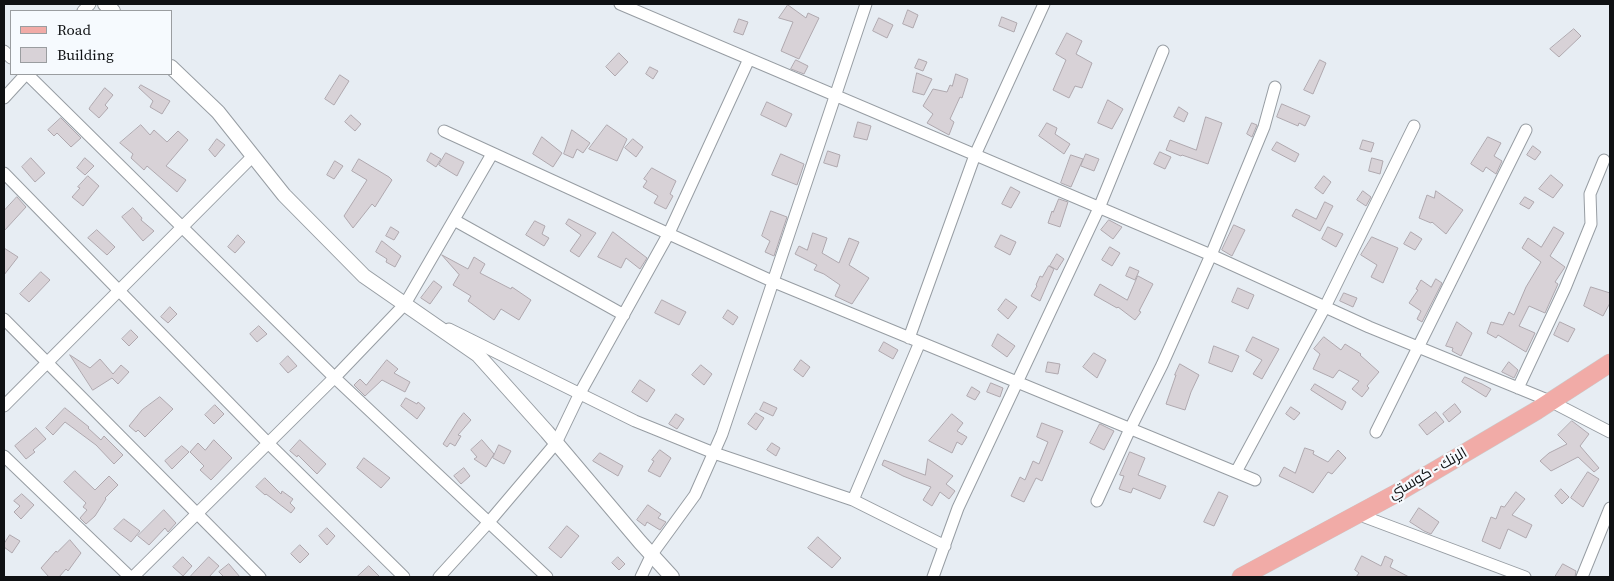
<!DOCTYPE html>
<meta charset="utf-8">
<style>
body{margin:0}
#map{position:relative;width:1614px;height:581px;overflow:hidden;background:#e7edf3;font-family:"Source Serif 4",serif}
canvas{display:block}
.frame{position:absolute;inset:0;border:5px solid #0f1113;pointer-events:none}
.legend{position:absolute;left:10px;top:10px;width:162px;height:65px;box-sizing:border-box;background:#f6fafe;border:1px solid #9a9da0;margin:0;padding:6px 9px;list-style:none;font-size:15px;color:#0f1113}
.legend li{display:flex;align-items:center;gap:10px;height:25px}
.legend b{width:25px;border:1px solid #9a9da0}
</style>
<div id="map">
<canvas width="1614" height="581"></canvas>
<div class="frame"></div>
<ul class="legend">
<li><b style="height:6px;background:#f1aba7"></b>Road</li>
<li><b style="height:14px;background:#d8d2d7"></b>Building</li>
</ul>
</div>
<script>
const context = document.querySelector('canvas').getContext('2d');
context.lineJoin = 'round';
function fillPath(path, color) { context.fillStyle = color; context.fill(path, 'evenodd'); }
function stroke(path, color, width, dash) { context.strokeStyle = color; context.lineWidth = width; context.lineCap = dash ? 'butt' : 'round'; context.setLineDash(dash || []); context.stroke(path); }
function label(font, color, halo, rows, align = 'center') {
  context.font = font + ' "Source Serif 4",Cairo,serif'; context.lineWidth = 4.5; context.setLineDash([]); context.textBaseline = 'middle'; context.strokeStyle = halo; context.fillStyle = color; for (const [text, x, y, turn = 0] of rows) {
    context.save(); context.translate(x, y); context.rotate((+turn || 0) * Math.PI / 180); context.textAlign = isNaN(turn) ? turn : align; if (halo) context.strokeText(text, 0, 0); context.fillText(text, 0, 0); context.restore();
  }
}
const building = new Path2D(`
 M788,5L806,18L808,13L819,18L799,59L781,51L793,22L779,18Z
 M908,10L918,15L913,28L903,24Z
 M1002,17L1017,23L1014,32L999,26Z
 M879,18L893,25L887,38L873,31Z
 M739,19L748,22L743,35L734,32Z
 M1574,29L1581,36L1559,57L1550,49Z
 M1067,33L1082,41L1076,54L1092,63L1082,88L1075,86L1069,98L1053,90L1066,60L1056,54Z
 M619,53L628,62L615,76L606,67Z
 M919,59L927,62L923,71L915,68Z
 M796,60L808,66L804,74L791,69Z
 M1320,60L1326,63L1313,94L1304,90Z
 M650,67L658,71L653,79L646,74Z
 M917,73L932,79L924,95L913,92Z
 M956,74L968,79L962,98L960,97L950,119L954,122L949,135L927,123L933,114L923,106L933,89L947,92L950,85L952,86Z
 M340,75L349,81L334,105L325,99Z
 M141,85L170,101L162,114L150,107L153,101L139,88Z
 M105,88L113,95L105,105L108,108L99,118L89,109L90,107Z
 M1108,100L1123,109L1112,129L1098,123Z
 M767,102L792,114L786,127L761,115Z
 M1282,104L1310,116L1305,126L1299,123L1298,126L1277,117Z
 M1179,107L1188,113L1184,122L1174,117Z
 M351,115L361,124L355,131L345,122Z
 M1206,117L1222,123L1208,164L1182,155L1181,156L1166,150L1170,140L1196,150Z
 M61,118L81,138L71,147L57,133L54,136L48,130Z
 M858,122L871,126L867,140L854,137Z
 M1047,123L1057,128L1055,134L1070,144L1064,154L1039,136Z
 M1252,123L1257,125L1252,137L1247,134Z
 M141,125L150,135L154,130L167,142L178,131L188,140L166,166L186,180L177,192L147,166L144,170L131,158L133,154L120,143Z
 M607,125L627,139L617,161L589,149Z
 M572,130L590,143L583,153L577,149L573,158L564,154Z
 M542,137L562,153L553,167L533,154Z
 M1488,137L1501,143L1494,156L1502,161L1496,174L1486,167L1483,172L1471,164Z
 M217,139L225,145L215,157L209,150Z
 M633,139L643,147L636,157L625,148Z
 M1363,140L1374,143L1371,152L1360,149Z
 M1277,142L1299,154L1295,162L1272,150Z
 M1533,146L1541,152L1535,160L1527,155Z
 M828,151L840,155L837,167L824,163Z
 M1160,152L1171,157L1165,169L1154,164Z
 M431,153L441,159L436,167L427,161Z
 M446,153L464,162L457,176L439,165Z
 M781,154L804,164L797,185L772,175Z
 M1086,154L1099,159L1094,171L1081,166Z
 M1071,155L1083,159L1071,187L1061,183Z
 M31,158L45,173L35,182L22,167Z
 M85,158L94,166L85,175L77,168Z
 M1372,158L1383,161L1380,174L1369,171Z
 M359,159L389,177L392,180L375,207L372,204L353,228L344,216L367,180L352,171Z
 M335,161L343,166L334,179L327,175Z
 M652,168L676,181L670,194L673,196L666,209L654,203L658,196L643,187L647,181L644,179Z
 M1551,175L1563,185L1553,198L1539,189Z
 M88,176L99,186L83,206L72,197L80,188L78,187Z
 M1324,176L1331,182L1323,194L1315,188Z
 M1011,187L1020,192L1011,208L1002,204Z
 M1363,191L1371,197L1366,206L1357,200Z
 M1436,191L1463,210L1446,234L1432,222L1431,223L1419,218L1427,195L1434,198Z
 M17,197L26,207L4,231V211Z
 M1525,197L1534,202L1529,209L1520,204Z
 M1059,199L1068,202L1060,227L1048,223L1052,211L1053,212Z
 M1325,202L1333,206L1320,231L1292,216L1296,209L1316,219Z
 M133,208L142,218L141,220L154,231L143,241L122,217Z
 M771,211L787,217L774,256L765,252L770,241L762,236Z
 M569,219L596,233L579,257L570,251L581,235L566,224Z
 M1109,220L1122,227L1113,239L1101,230Z
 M535,221L545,226L542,234L549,238L544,246L526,235Z
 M1234,225L1245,230L1232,256L1222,250Z
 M391,227L399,232L394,240L386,236Z
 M1328,227L1343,234L1336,247L1322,239Z
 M1554,227L1564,233L1550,256L1565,267L1555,282L1558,284L1545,313L1529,306L1519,326L1535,333L1526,352L1498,335L1496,338L1487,333L1491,322L1503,325L1509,312L1514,315L1526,287L1541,262L1522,248L1528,238L1541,247Z
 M97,230L115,247L107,255L88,238Z
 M613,232L647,258L640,269L626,258L621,268L598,257Z
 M1411,232L1422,239L1415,250L1404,244Z
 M813,233L827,238L822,253L839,263L849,238L859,242L849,265L869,278L852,304L835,296L840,285L824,274L814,270L817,265L795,254L799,246L807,250Z
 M238,235L245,242L235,253L228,247Z
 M1001,235L1016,242L1010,255L995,247Z
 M1372,237L1398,248L1383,283L1371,277L1377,265L1361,255Z
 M382,241L401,256L395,267L386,262L387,259L376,252Z
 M1110,247L1120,253L1112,266L1102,260Z
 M4,248L18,257L4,275Z
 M1057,254L1064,259L1057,270L1050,266Z
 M442,255L468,269L474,257L485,264L480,273L511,289L512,287L531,300L519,320L501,309L494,320L468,301L471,296L453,285L459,275Z
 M1049,266L1054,269L1040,301L1031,296L1037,286L1036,285L1040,276L1042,277Z
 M1130,267L1139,271L1135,280L1126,276Z
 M41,272L50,280L29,302L20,294Z
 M1138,276L1153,284L1139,311L1141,312L1135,320L1118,307L1117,308L1094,295L1100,284L1127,300Z
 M1436,279L1442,283L1422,322L1417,319L1421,311L1409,303L1418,290L1416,289L1421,280L1431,287Z
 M434,281L442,287L430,304L421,298Z
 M1591,287L1610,293V303L1603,316L1584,306Z
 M1238,288L1254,295L1248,309L1232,302Z
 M1344,293L1357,298L1353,307L1340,301Z
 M1006,299L1017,307L1008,319L998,310Z
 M662,300L686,312L679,325L655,313Z
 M170,307L177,314L168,323L161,317Z
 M728,310L738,317L733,325L723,318Z
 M1457,322L1472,333L1461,356L1452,351L1453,348L1446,346Z
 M1560,322L1575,329L1568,342L1554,335Z
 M259,326L267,334L257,342L250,334Z
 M131,330L138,337L129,346L122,339Z
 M998,334L1015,346L1007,357L992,346Z
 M1253,337L1279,349L1262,379L1253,374L1262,360L1246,351Z
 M1324,337L1341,350L1345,344L1361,354L1360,355L1379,372L1367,386L1369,388L1362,397L1352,389L1359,381L1339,370L1333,378L1313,369L1320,354L1314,349Z
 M884,342L898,350L893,359L879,351Z
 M1214,346L1239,356L1232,372L1209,363Z
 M1094,353L1106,360L1097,378L1083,367Z
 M70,355L90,368L100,359L113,374L121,365L129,372L118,384L112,378L93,390Z
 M288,356L297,366L288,373L280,364Z
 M387,360L398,369L394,373L410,382L405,392L382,380L365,396L354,385L360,379L366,385Z
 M801,360L810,367L803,377L794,370Z
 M1048,362L1060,364L1058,374L1046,372Z
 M1509,362L1518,370L1514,378L1502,372Z
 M1180,364L1199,375L1191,392L1185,410L1166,404L1176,375H1175Z
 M701,365L712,374L704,385L692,375Z
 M1465,377L1482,384L1491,389L1486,397L1462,382Z
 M640,380L655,390L647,402L632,392Z
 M991,383L1003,388L1000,397L987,392Z
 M1315,384L1346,402L1342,410L1311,390Z
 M972,387L980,392L975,400L967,396Z
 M160,397L173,409L145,437L138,430L136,432L129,426L142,410Z
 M406,398L417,404L418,402L425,408L417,419L401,406Z
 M764,402L777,408L773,416L760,410Z
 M1455,404L1461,412L1449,422L1443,414Z
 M215,405L224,414L214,424L205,415Z
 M1291,407L1300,413L1294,420L1286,414Z
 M65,408L89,427L88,428L101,440L104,436L123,455L114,464L96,445L65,422L53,435L46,428Z
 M1436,412L1444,422L1427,435L1419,425Z
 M464,413L471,420L458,435L461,436L455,446L450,443L447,447L443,444L458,420Z
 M756,413L764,418L756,430L748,424Z
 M676,414L684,419L677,429L669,424Z
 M952,414L963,423L957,431L967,437L962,445L957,442L952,453L929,441Z
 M1572,421L1589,434L1580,446L1599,468L1594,472L1578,457L1551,471L1540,461L1549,453L1567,444L1558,435Z
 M1042,423L1063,431L1042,481L1036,478L1024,502L1011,496L1020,477L1025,480L1033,461L1039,464L1048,442L1037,437Z
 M1100,424L1114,431L1104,450L1090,443Z
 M36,428L46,439L33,450L35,452L26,459L15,446Z
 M214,440L232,458L211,480L200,470L204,466L190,452L198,443L205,450Z
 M300,440L326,464L317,474L298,455L297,457L290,451Z
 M482,440L494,454L486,467L474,459L477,457L471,450Z
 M772,443L780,448L776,456L767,450Z
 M499,445L511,451L504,464L493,458Z
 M182,446L189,452L172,469L165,461Z
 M1305,448L1314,451L1313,454L1328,462L1338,450L1346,458L1332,474L1328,472L1313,493L1306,489L1279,476L1284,467L1295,473Z
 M660,450L671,458L660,477L648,471L654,461L652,460Z
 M1130,452L1145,458L1138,475L1166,486L1160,499L1133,488L1131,493L1119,489L1124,476L1120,475Z
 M600,453L623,466L618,476L593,461Z
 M364,458L390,478L381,488L357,468Z
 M928,459L953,476L946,484L955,491L949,499L940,492L932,506L923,500L931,487L903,476L882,465L884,460L925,475Z
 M464,468L470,476L461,484L454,476Z
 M75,471L95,490L109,476L118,485L105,498L106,499L95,516L86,524L80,518L87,510L83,507L86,503L64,482Z
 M1588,472L1599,479L1583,507L1571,498Z
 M265,478L281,494L282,491L293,499L290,503L295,508L291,513L266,494L265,495L256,487Z
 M1561,489L1569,497L1562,504L1555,496Z
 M1219,492L1228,496L1214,526L1204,522Z
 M1516,492L1525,499L1512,515L1532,525L1526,538L1508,529L1500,549L1482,541L1491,517L1496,519L1501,506L1504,507Z
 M22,494L34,505L21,519L14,512L20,506L14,501Z
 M648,505L661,514L658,518L666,522L660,530L647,522L645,526L637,520Z
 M1419,508L1439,522L1431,534L1424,531L1410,522Z
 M164,510L176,523L168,532L165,528L149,545L138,536Z
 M124,519L140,531L131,542L114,529Z
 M567,526L579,536L561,558L549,548Z
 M327,528L335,536L327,545L319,536Z
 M10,535L20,541L12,553L4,547V544Z
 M818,537L841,558L832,568L808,548Z
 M70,540L81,553L68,571L66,569L59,577H49L41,568L56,551L57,552Z
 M300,545L309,554L300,563L291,554Z
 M1362,556L1381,566L1385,556L1393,560L1390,567L1409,577H1356L1359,573L1355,570Z
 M183,557L192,566L183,576L173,567Z
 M209,557L219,566L209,577H190Z
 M618,557L625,564L619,570L612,563Z
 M229,564L240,577H224L219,572Z
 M1563,564L1576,571L1575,577H1555Z
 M369,566L380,577H357Z`);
fillPath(building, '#d8d2d7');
stroke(building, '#afa8ae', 1);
const minor = new Path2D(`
 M620,4L1211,255L1369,327L1550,401L1610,432
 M83,11L90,4
 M4,51L11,58
 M27,74L335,378L547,577
 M4,98L26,74
 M444,131L774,282L1255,480
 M4,173L268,443L404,577
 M454,220L624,315
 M4,319L260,577
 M449,329L635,421L714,453L853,500L945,546
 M909,338L975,155L1044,4
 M1518,388L1565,288L1591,224L1590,194L1604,160
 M4,406L253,156
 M1376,432L1526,130
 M4,456L130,577
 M1236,472L1325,307L1414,126
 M853,500L920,342
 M1097,501L1130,429L1162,365L1211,255L1264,127L1275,87
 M1357,514L1525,577
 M133,577L338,374L405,304L492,154
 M439,577L489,522L556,443L580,393L669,233L749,59
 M641,577L652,554L695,495L722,434L866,4
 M933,577L958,508L1099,208L1163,51
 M1582,577L1610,508`);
const tertiary = new Path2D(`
 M105,4L113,11
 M171,67L218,112L284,195L364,276L478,355L547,432L640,542L672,577`);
const primary = new Path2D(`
 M1241,577L1397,493L1536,411L1610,363`);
stroke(minor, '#979da3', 13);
stroke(tertiary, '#979da3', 16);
stroke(primary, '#cacbcb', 19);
stroke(minor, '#fff', 11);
stroke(tertiary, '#fff', 14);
stroke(primary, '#f1aba7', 18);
label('15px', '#0f1113', '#f6fafe', [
 ["الرنك - كوستي",1428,474,-30]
]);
</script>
